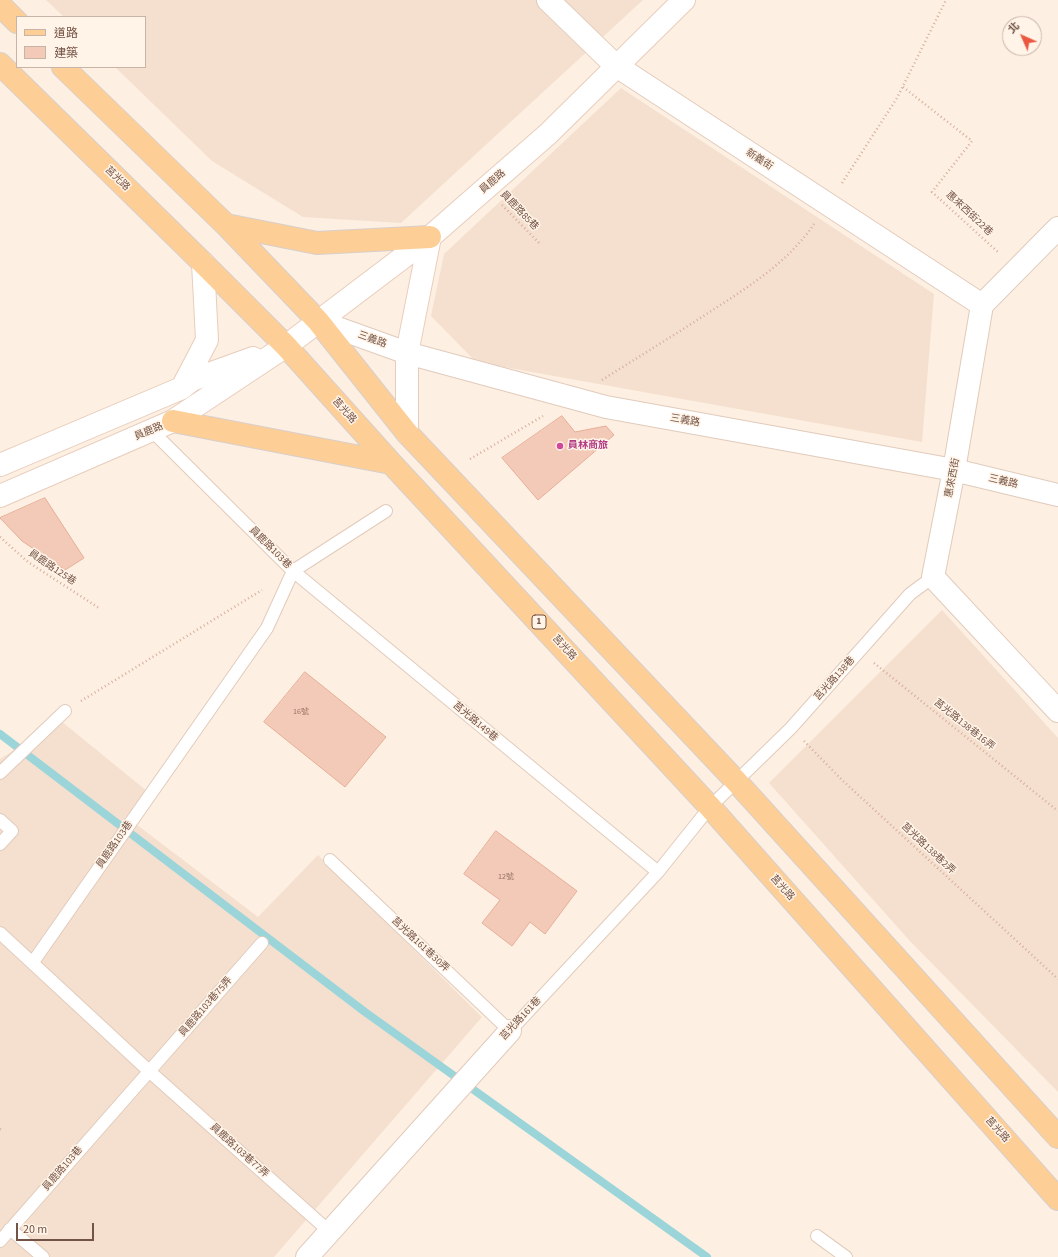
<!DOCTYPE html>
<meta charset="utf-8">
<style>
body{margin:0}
#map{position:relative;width:1058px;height:1257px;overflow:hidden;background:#fdefe1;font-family:"Source Sans 3","Noto Sans TC",sans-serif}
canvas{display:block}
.legend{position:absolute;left:16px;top:16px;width:130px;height:52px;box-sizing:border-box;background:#fff4e7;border:1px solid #c7b4a7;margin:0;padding:5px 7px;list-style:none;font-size:12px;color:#745347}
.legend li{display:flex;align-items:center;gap:8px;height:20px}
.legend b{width:20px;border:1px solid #c7b4a7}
.north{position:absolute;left:1002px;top:16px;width:40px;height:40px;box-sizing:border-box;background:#fff4e7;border:1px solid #c7b4a7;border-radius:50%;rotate:315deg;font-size:11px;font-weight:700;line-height:16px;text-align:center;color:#745347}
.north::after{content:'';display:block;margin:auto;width:14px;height:18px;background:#eb5841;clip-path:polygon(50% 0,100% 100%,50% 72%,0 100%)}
.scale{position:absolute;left:16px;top:1223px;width:78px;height:18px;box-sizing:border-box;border:2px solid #745347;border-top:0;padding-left:5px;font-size:12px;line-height:14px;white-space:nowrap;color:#745347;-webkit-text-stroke:3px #fff4e7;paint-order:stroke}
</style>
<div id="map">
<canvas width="1058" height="1257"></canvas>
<ul class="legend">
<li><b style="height:5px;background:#fece97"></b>道路</li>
<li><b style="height:11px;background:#f3cab7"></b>建築</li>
</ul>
<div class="north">北</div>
<div class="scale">20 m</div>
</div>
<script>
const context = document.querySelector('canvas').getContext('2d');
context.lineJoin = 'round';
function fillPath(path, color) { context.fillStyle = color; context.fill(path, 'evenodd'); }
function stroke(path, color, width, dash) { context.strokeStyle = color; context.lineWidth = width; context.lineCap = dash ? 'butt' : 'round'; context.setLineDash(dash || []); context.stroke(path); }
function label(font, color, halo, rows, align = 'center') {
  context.font = font + ' "Source Sans 3","Noto Sans TC",sans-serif'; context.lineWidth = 3; context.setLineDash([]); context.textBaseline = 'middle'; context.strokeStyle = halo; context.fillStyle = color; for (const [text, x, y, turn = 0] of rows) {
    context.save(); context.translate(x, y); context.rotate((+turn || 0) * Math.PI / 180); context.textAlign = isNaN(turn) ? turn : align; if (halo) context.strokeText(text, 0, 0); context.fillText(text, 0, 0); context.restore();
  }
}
fillPath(new Path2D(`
 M46,0H643L401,223L303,217L212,161L115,67H145V17H64Z
 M621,88L934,294L922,442L476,362L431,316L444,254Z
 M942,610L1058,738V1092L909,940L769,783Z
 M61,721L153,796L132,821L258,917L318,855L482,1017L274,1257H0V759Z`), '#f5e0cf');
stroke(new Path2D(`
 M0,734L365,1012L707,1257`), '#9bd5d9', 8);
const building = new Path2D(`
 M562,416L575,432L606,426L614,435L538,500L502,458Z
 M45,498L84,558L65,570L22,541L0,518Z
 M305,672L386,737L345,787L264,722Z
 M496,831L577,891L545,934L530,922L512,946L482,923L500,900L464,874Z`);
fillPath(building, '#f3cab7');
stroke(building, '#e6ae97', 1);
const lane = new Path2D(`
 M151,430L293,571L658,872
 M293,571L386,511
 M0,773L65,711
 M0,820L12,831L0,844
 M330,860L510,1031L658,872L710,807L791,728L910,594L933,577
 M0,933L149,1071L330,1232
 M33,962L267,628L293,571
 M10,1229L43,1257
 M817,1236L846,1257
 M0,1241L262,943`);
const street = new Path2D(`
 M548,0L615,65L982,305
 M1058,228L982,305L954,470L933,577L1058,711
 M318,321L407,353L606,407L954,470L1058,495
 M307,1257L510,1031`);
const secondary = new Path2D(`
 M182,388L207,340L203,263
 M407,433V353L430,237
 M0,465L182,388L192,380L253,358
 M0,496L173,421L286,346L430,237L486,188L548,134L684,0`);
const primary = new Path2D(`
 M0,5L17,22
 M0,64L203,263L286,346L391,463L710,807L1058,1199
 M63,67L226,225L318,321L407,433L735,780L1058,1137
 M226,225L317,243L430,237
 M173,421L391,463`);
stroke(lane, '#e1cbbc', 14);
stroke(street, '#e1cbbc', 24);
stroke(secondary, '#e8cdbc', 24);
stroke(primary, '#d8cfcb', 24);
stroke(new Path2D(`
 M903,87L972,141L932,192L999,253
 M842,183L897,98L946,0
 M502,205L541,245
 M602,380C637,358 671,337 705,315C745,289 787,264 814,224
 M470,459L543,416
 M0,537L28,562L99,608
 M874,663L1058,811
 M81,701L262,590
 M804,741L842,780L1058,979
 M0,1129L2,1130`), '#d7ad9b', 2.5, [1, 3]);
stroke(lane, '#fff', 12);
stroke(street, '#fff', 22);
stroke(secondary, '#fff', 22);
stroke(primary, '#fece97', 22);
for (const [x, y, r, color] of [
 [560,446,4,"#d1479c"]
]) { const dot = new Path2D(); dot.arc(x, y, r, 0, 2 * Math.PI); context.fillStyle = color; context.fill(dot); stroke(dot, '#fff4e7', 1.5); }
label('8px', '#947163', null, [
 ["16號",301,712],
 ["12號",506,877]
]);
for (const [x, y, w] of [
 [539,622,14]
]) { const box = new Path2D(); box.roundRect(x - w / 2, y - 7, w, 14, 3); context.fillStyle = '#fff4e7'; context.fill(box); stroke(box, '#745347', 1); }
label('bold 9px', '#745347', null, [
 ["1",539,622]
]);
label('10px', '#745347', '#fff4e7', [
 ["新義街",759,160,33],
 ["莒光路",117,179,44],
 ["員鹿路",493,182,-41],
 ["員鹿路85巷",519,211,46],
 ["惠來西街22巷",969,214,43],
 ["三義路",372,340,20],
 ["莒光路",344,411,48],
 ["三義路",685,421,10],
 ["員鹿路",149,432,-23],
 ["惠來西街",953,478,-79],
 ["三義路",1003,482,13],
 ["員鹿路103巷",270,548,45],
 ["員鹿路125巷",52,568,34],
 ["莒光路",564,648,47],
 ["莒光路138巷",835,679,-48],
 ["莒光路149巷",475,722,40],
 ["莒光路138巷16弄",964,725,39],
 ["員鹿路103巷",115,845,-55],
 ["莒光路138巷2弄",928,849,43],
 ["莒光路",782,888,48],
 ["莒光路161巷30弄",420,945,43],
 ["員鹿路103巷75弄",206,1007,-49],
 ["莒光路161巷",521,1019,-47],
 ["莒光路",997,1130,48],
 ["員鹿路103巷77弄",239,1151,42],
 ["員鹿路103巷",63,1169,-49]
]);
label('bold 10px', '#b23c85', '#fff4e7', [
 ["員林商旅",568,446]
], 'left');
</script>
